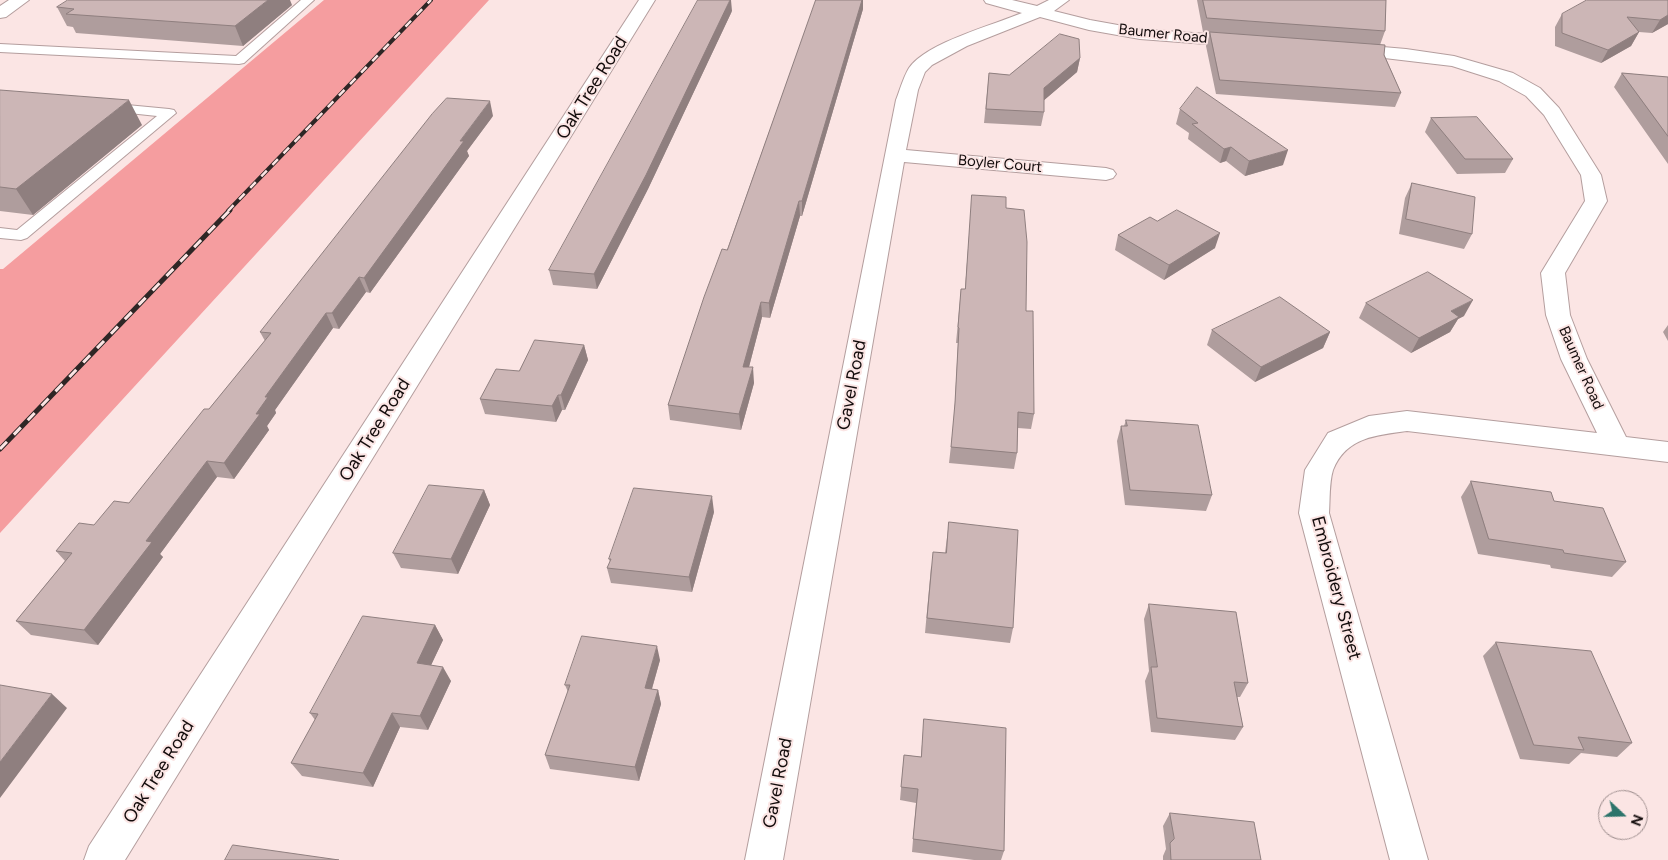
<!DOCTYPE html>
<style>
body{margin:0}
#map{position:relative;width:1668px;height:860px;overflow:hidden;background:#fbe5e4;font-family:Figtree,sans-serif}
canvas{display:block}
.north{position:absolute;left:1598px;top:790px;width:50px;height:50px;box-sizing:border-box;background:#fbe5e4;border:1px solid #9e8e8e;border-radius:50%;rotate:111deg;font-size:14px;font-weight:700;line-height:20px;text-align:center;color:#130c0c}
.north::after{content:'';display:block;margin:auto;width:18px;height:22px;background:#2d746b;clip-path:polygon(50% 0,100% 100%,50% 72%,0 100%)}
</style>
<div id="map">
<canvas width="1668" height="860"></canvas>
<div class="north">N</div>
</div>
<script>
const context = document.querySelector('canvas').getContext('2d');
context.lineJoin = 'round';
function fillPath(path, color) { context.fillStyle = color; context.fill(path, 'evenodd'); }
function stroke(path, color, width, dash) { context.strokeStyle = color; context.lineWidth = width; context.lineCap = dash ? 'butt' : 'round'; context.setLineDash(dash || []); context.stroke(path); }
function label(font, color, halo, rows, align = 'center') {
  context.font = font + ' Figtree,sans-serif'; context.lineWidth = 4; context.setLineDash([]); context.textBaseline = 'middle'; context.strokeStyle = halo; context.fillStyle = color; for (const [text, x, y, turn = 0] of rows) {
    context.save(); context.translate(x, y); context.rotate((+turn || 0) * Math.PI / 180); context.textAlign = isNaN(turn) ? turn : align; if (halo) context.strokeText(text, 0, 0); context.fillText(text, 0, 0); context.restore();
  }
}
fillPath(new Path2D(`
 M324,0H489L0,533V269H3Z`), '#f59d9f');
const lane = new Path2D(`
 M301,0H314L244,63L239,64L0,52V44L236,56Z
 M106,103L169,109L174,110L176,113L27,238L21,240L0,238V228L17,230L157,116L101,110L99,107L101,104Z`);
const street = new Path2D(`
 M9,0H29L6,17L0,18V6Z
 M639,0H655L125,860H84L89,846Z
 M984,0H1012L1037,6L1049,0H1069L1054,11L1090,20L1140,29L1246,37L1252,38L1255,42L1252,46L1246,47L1140,39L1089,30L1040,17L967,46L932,65L925,72L918,90L906,150L1106,168L1113,170L1116,174L1113,178L1106,180L904,162L783,860H745L896,100C900,90 903,78 909,68C926,43 993,25 1022,13L986,3Z
 M1348,44L1406,49L1454,56L1513,73L1540,88L1559,108L1601,175L1607,201L1565,273L1570,315L1587,359L1626,437L1668,442V462L1407,431C1377,435 1346,437 1333,470C1329,483 1330,500 1329,513L1428,860H1390L1299,513L1305,470L1328,433L1369,416L1407,411L1597,433L1561,359L1546,315L1541,273L1585,201L1581,175L1544,115L1526,96L1499,81L1452,66L1342,53L1339,49L1342,45Z`);
stroke(lane, '#b49e9e', 2);
stroke(street, '#b49e9e', 2);
fillPath(lane, '#fff');
fillPath(street, '#fff');
const railFar1 = new Path2D(`
 M228,211L431,0`);
const rail = new Path2D(`
 M0,449L230,210`);
stroke(railFar1, '#2e2625', 4);
stroke(rail, '#2e2625', 5);
stroke(railFar1, '#fbe5e4', 2.5, [8]);
stroke(rail, '#fbe5e4', 3, [10]);
fillPath(new Path2D(`
 M816,0H863V9L802,216H800L770,318L762,317L749,367L754,383L741,430L670,420L668,405L727,250Z
 M1197,0H1386L1385,31L1380,45L1401,93L1395,107L1216,94L1206,46L1210,32H1203Z
 M1668,0V24L1652,33L1639,32L1631,46L1601,63L1555,46V27L1562,14Z
 M292,5L243,46L76,33L73,27L67,26L57,7Z
 M732,11L648,189L597,289L553,285L549,270Z
 M1080,58L1077,72L1044,100V112L1041,126L984,123L989,73L1009,75Z
 M1622,73L1668,77V164L1614,87Z
 M0,90L142,125L33,215L0,211Z
 M1180,109L1283,165L1245,176L1226,161L1220,163L1188,139L1189,133L1176,124Z
 M493,116L467,151L469,156L370,293L366,292L339,329L333,328L275,410L276,413L267,426L269,430L234,479L217,477L160,554L163,557L98,645L31,635L16,621L65,561L56,551L129,503L209,409L265,341L260,332Z
 M1431,118L1513,159L1505,173L1457,174L1425,132Z
 M1412,183L1472,234L1464,249L1399,234L1405,198Z
 M972,195L1006,208L1026,311L1034,414L1031,429L1018,428L1017,453L1014,469L949,463L954,419L958,343H956L961,289H965Z
 M1157,221L1215,248L1164,280L1115,250L1118,235Z
 M1366,303L1464,316L1458,319L1450,332L1411,353L1359,318Z
 M1668,325V341L1663,332Z
 M1212,330L1330,332L1323,348L1255,382L1207,345Z
 M584,345L588,360L565,410H562L556,422L485,414L480,399L519,371Z
 M1126,420L1212,495L1206,511L1125,505L1117,441L1121,426H1124Z
 M1471,481L1554,501L1626,562L1612,577L1551,568L1550,565L1478,554L1461,497Z
 M484,490L490,505L458,574L401,568L393,553Z
 M714,512L692,592L611,583L607,568L610,562L609,559Z
 M949,522L1013,628L1010,643L925,633L931,567L945,553Z
 M1149,604L1248,683L1240,697H1237L1243,727L1235,740L1151,732L1145,681L1149,671L1144,619Z
 M435,625L443,640L431,665L451,681L428,730L400,727L373,787L302,776L291,763L315,720L310,713Z
 M1496,642L1632,743L1617,757L1581,753L1569,764L1520,759L1483,656Z
 M660,660L652,689L658,690L661,704L639,781L550,769L545,755L568,692L565,685Z
 M924,719L1004,851L1001,860H974L912,852L916,803L900,800L904,755L921,757Z
 M1170,813L1261,860H1163V856L1166,849L1163,826Z`), '#af9d9d');
fillPath(new Path2D(`
 M268,0H290L292,5L243,46L235,26Z
 M730,0H731L732,11L648,189L597,289L594,274Z
 M862,0H863V9L802,216V201Z
 M1668,15V24L1652,33L1660,20Z
 M1639,32L1631,46L1601,63L1608,50Z
 M1080,58L1077,72L1042,102L1044,88Z
 M129,100L142,125L33,215L16,189Z
 M490,101L493,116L467,151L469,156L370,293L364,278L460,141Z
 M1231,147L1226,161L1220,163L1224,149Z
 M1288,150L1283,165L1245,176L1249,161Z
 M799,201L800,216L770,318L769,303Z
 M1220,233L1215,248L1164,280L1169,265Z
 M359,277L366,292L339,329L332,313Z
 M1473,300L1464,316L1458,319L1450,332L1411,353L1419,338L1451,311Z
 M761,302L762,317L745,382L743,367Z
 M326,313L333,328L275,410L276,413L267,426L269,430L234,479L224,463L256,414L265,397Z
 M1330,332L1323,348L1255,382L1261,367Z
 M584,345L588,360L565,410L561,395Z
 M753,367L754,383L741,430L739,414Z
 M558,395L562,410L556,422L552,406Z
 M207,461L217,477L160,554L163,557L98,645L84,630L146,541Z
 M484,490L490,505L458,574L451,559Z
 M712,496L714,512L692,592L689,577Z
 M435,625L443,640L425,678L417,663Z
 M657,646L660,660L648,702L645,688Z
 M443,667L451,681L428,730L420,716Z
 M658,690L661,704L639,781L635,767Z
 M52,694L67,708L0,798V762Z
 M392,713L400,727L373,787L363,773Z`), '#8f7f7f');
const building = new Path2D(`
 M68,0H268L235,26L66,14L74,9L57,7Z
 M698,0H730L646,175L594,274L549,270Z
 M816,0H862L802,201H799L769,303L761,302L743,367H753L739,414L668,405L704,297L722,249L727,250Z
 M1203,0H1386L1385,31L1207,18Z
 M1587,0H1668V15L1660,20L1627,17L1639,32L1608,50L1562,33V14Z
 M1210,32L1385,45L1384,55L1401,93L1220,80Z
 M1060,34L1079,39L1080,58L1044,88V112L986,109L989,73L1009,75Z
 M1622,73L1668,77V136Z
 M1197,87L1288,150L1249,161L1231,147L1224,149L1192,124L1198,123L1180,109Z
 M0,90L129,100L16,189L0,187Z
 M447,98L490,101L460,141H464L364,278L359,277L332,313H326L265,397H268L256,414H260L224,463L207,461L146,541L152,542L84,630L16,621L72,553L56,551L79,523L94,525L114,501L129,503L204,409H209L271,333L260,332L432,114Z
 M1477,117L1513,159H1465L1431,118Z
 M1412,183L1475,197L1472,234L1406,219Z
 M972,195L1006,197V208L1024,210L1027,242L1026,311H1033L1034,414L1018,412L1017,453L951,447L955,403L959,328L958,327L961,289H965Z
 M1177,210L1220,233L1169,265L1118,235L1150,217L1157,221Z
 M1428,272L1473,300L1451,311L1459,317L1419,338L1366,303Z
 M1280,297L1330,332L1261,367L1212,330Z
 M535,340L584,345L561,395H558L552,406L480,399L496,369L519,371Z
 M1126,420L1198,425L1212,495L1130,490L1121,426H1127Z
 M1471,481L1551,492L1554,501L1603,508L1626,562L1564,553L1563,550L1489,539Z
 M429,485L484,490L451,559L393,553Z
 M634,488L712,496L689,577L607,568L611,559H609Z
 M949,522L1018,530L1013,628L927,618L933,552L946,553Z
 M1149,604L1236,612L1248,683L1234,682L1243,727L1157,718L1151,667H1157Z
 M363,616L435,625L417,663L443,667L420,716L392,713L363,773L291,763L318,714L310,713Z
 M582,636L657,646L645,688L658,690L635,767L545,755L570,685H565Z
 M1496,642L1591,651L1632,743L1578,737L1584,750L1534,745Z
 M0,685L52,694L0,762Z
 M924,719L1006,728L1004,851L913,839L918,789L901,787L904,755L921,757Z
 M1170,813L1254,822L1261,860H1171L1170,843L1174,839Z
 M233,845L339,860H225Z`);
fillPath(building, '#ccb6b6');
stroke(building, '#8f7f7f', 1);
label('15px', '#130c0c', '#fbe5e4', [
 ["Baumer Road",1163,34,6],
 ["Boyler Court",1000,164,5],
 ["Baumer Road",1581,368,66]
]);
label('18px', '#130c0c', '#fbe5e4', [
 ["Oak Tree Road",592,88,-58],
 ["Gavel Road",852,385,-79],
 ["Oak Tree Road",375,430,-58],
 ["Embroidery Street",1336,588,75],
 ["Oak Tree Road",159,772,-58],
 ["Gavel Road",778,783,-79]
]);
</script>
